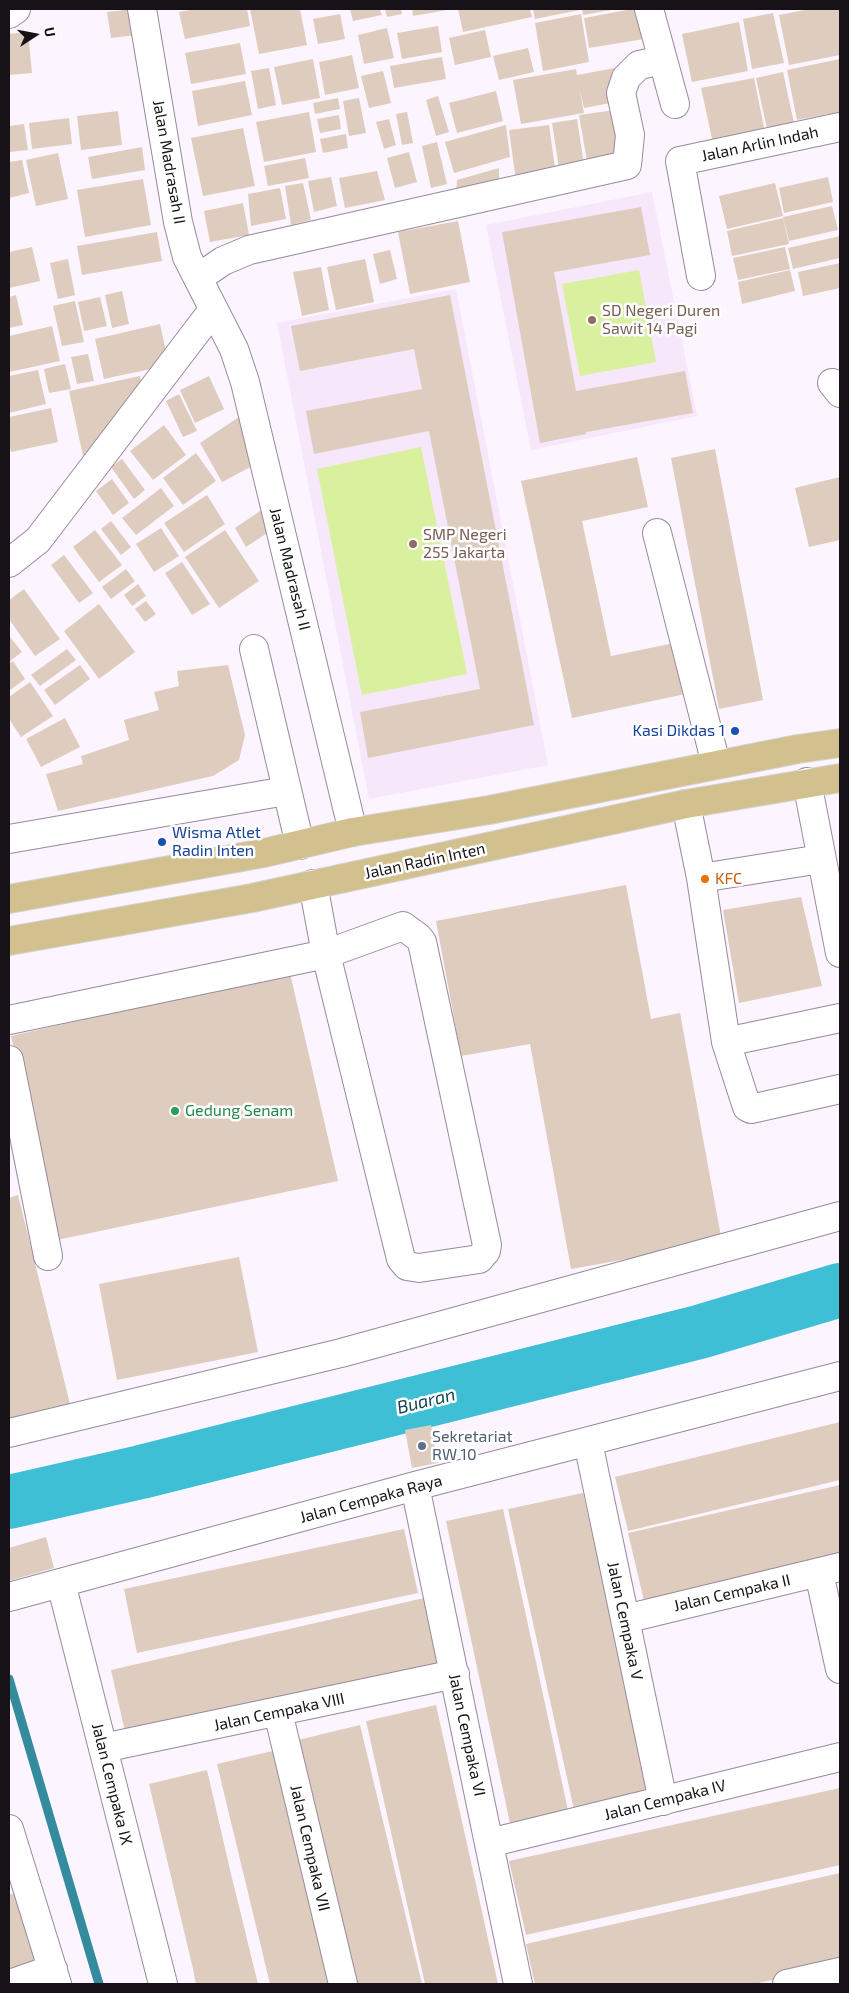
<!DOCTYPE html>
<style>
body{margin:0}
#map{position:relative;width:849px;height:1993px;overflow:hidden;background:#fcf4ff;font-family:"Exo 2",sans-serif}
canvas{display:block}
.frame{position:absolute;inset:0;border:10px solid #171218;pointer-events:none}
.north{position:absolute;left:10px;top:10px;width:50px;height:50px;-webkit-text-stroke:4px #fff;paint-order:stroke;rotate:79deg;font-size:14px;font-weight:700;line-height:20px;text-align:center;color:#171218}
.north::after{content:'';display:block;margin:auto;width:18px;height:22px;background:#171218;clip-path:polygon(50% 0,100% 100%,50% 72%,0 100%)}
</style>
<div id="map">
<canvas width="849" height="1993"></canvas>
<div class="frame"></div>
<div class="north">U</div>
</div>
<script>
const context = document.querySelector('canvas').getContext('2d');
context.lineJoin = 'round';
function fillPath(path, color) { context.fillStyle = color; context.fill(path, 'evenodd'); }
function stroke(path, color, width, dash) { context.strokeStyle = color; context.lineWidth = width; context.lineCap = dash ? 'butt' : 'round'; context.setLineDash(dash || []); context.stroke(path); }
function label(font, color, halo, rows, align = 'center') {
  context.font = font + ' "Exo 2",sans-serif'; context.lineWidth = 5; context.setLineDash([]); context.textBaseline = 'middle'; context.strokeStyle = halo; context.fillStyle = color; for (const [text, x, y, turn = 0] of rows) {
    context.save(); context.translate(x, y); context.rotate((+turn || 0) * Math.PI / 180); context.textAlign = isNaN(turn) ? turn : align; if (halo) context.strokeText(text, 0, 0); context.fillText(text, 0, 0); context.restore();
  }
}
fillPath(new Path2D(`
 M652,192L697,416L531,450L486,225Z
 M456,289L548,765L369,799L277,323Z`), '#f6e7fb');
fillPath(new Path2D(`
 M639,270L656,362L580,376L562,284Z
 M421,447L467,674L362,695L317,469Z`), '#d9f09f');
stroke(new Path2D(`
 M9,1679L99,1984`), '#338b9d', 9);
stroke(new Path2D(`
 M9,1502L141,1472L699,1332L840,1290`), '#3fbfd6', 54);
fillPath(new Path2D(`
 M133,9L136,35L111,38L107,12Z
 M196,9H247L250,26L185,39L179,12Z
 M250,9H300L307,45L259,54Z
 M350,9H380L382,15L353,21Z
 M385,9H401L402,14L387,17Z
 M412,9H447V10L413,16Z
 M458,9H530L532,17L463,32Z
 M533,9H580V10L535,19Z
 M582,9H611V10L583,15Z
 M632,9H639L644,39L589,48L584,18Z
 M810,9H840V55L789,65L779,15Z
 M773,13L784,63L752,69L743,19Z
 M340,14L345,39L318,44L313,19Z
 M581,14L589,62L543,71L535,23Z
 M739,22L748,71L692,82L682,34Z
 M438,26L442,52L402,59L397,33Z
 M387,28L394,58L364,64L358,35Z
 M485,30L491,57L455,65L449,38Z
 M28,32L32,73L9,75V34Z
 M240,43L246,74L191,84L185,53Z
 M528,48L534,72L499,80L493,56Z
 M352,55L359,88L325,95L319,62Z
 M442,57L446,79L394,88L390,66Z
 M313,59L320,98L282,105L274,67Z
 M840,59V112L797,120L787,70Z
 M269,68L276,105L258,109L251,71Z
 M615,68L621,101L584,108L579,87L584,113L521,124L513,80L576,69L577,75Z
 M383,71L391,103L369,108L361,76Z
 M783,72L794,123L767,129L756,78Z
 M754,78L765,132L713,143L701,88Z
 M245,81L252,115L198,126L192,91Z
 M496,91L503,121L457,133L449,103Z
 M438,96L449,132L436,136L426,100Z
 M338,98L340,109L315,114L313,103Z
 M359,98L366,133L349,136L343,101Z
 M615,110L623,161L588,167L579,115Z
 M118,111L122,145L81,150L77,116Z
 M309,112L316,152L264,162L256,122Z
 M407,112L413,143L402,145L396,114Z
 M339,115L341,129L320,133L317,119Z
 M69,118L72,144L32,149L29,123Z
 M389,119L396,145L384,149L376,122Z
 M577,119L585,171L560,175L552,123Z
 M24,124L28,150L9,152V126Z
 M506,125L510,157L454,173L445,142Z
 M549,125L556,175L516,181L509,130Z
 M243,128L255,186L203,196L191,138Z
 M346,134L348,148L323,153L320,139Z
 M437,142L447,184L431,188L422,146Z
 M142,147L145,170L92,179L88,157Z
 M409,152L417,182L395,188L387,158Z
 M58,153L68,199L36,206L26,160Z
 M305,158L309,178L268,186L264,166Z
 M22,160L29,193L9,198V162Z
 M499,168V183L456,196L457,180Z
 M377,171L385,200L345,208L339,178Z
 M331,177L337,206L314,212L308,181Z
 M828,177L833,202L784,213L779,188Z
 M143,179L151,225L85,237L77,190Z
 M303,183L311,220L291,225L285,186Z
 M775,183L783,216L727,229L719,196Z
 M280,188L286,219L251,226L248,194Z
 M243,203L249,235L210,242L204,211Z
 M832,206L838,230L789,241L783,217Z
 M641,207L650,255L554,272L576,391L685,371L693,413L586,432V434L540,443L502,232Z
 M783,218L789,244L732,256L727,231Z
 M458,221L470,282L410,294L398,232Z
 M157,232L162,261L82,275L77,246Z
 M840,236V258L793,269L788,248Z
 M32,247L40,281L9,288V252Z
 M785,247L790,269L738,280L733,258Z
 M390,250L397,279L380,284L373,254Z
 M68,259L75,295L58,299L50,263Z
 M365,259L374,302L336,310L327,267Z
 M840,263V288L803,296L798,272Z
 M321,267L329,310L302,316L293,272Z
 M790,270L795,291L742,304L738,282Z
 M122,291L129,324L112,328L105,295Z
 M16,295L23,325L9,328V297Z
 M450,295L534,725L368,758L360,712L480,689L429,431L314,454L306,411L422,389L414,349L300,371L291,326Z
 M100,297L107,326L84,331L78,302Z
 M75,301L84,342L62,346L53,306Z
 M160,324L169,365L104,379L95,339Z
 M52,326L60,361L9,372V336Z
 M88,354L94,381L77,384L71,357Z
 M65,364L71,389L49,393L44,369Z
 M38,370L46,404L9,413V376Z
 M140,376L144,399L107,445L83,456L69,391Z
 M209,376L224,409L195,423L180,390Z
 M179,394L197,431L183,437L166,401Z
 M51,408L58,442L11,452L9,443V417Z
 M239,417L262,461L222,482L200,443Z
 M164,425L186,455L153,480L130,451Z
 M715,449L763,700L719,709L671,458Z
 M196,453L216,481L183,505L163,478Z
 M637,457L648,507L582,521L611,656L679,642L690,693L572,718L521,481Z
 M122,459L145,490L134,499L111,467Z
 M840,477V540L809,547L795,488Z
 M112,479L129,503L113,515L96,491Z
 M161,488L174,506L136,535L122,518Z
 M207,495L225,524L184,552L164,523Z
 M266,507L278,526L246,547L235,528Z
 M111,521L131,547L121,555L101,529Z
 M161,528L179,556L154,572L136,544Z
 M95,530L122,565L99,582L73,547Z
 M225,530L259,581L219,608L185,557Z
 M64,555L93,593L79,603L51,565Z
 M182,562L210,604L192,615L165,573Z
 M126,569L135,581L111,599L102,587Z
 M138,584L146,596L132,606L124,595Z
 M24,589L60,639L35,656L9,619V600Z
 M146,601L156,614L145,622L135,609Z
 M99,604L135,652L99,679L64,631Z
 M10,637L22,652L9,662V638Z
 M67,649L76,660L40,686L31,675Z
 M13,661L25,679L9,691V664Z
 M80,665L90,679L55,705L44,690Z
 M228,665L245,735L239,760L213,776L58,811L46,774L83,764L81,756L129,740L124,720L159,710L154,692L179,686L177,671Z
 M30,682L53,716L21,737L9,719V697Z
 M65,718L80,747L41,767L26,739Z
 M626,885L651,1019L680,1013L722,1242L571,1269L530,1044L461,1056L436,921Z
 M801,897L822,986L739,1003L723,910Z
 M290,973L338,1181L57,1240L11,1036Z
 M18,1195L71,1408L9,1423V1198Z
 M239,1257L258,1352L117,1380L99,1284Z
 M840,1422V1480L628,1531L615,1477Z
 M431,1425L438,1463L412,1468L405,1430Z
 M840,1485V1561L645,1605L628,1533Z
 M583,1493L651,1802L576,1819L508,1509Z
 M503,1509L569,1815L511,1828L446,1521Z
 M404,1529L418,1593L137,1653L124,1589Z
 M46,1537L54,1568L9,1581V1548Z
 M424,1598L440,1664L126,1736L111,1670Z
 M436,1705L469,1853L498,1984H425L366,1721Z
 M360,1725L422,1984H352L294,1741Z
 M277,1750L334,1984H270L217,1764Z
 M207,1770L231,1874L258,1984H196L193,1969L149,1784Z
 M840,1788V1865L526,1935L509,1861Z
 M840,1873V1965L754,1984H535L526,1944Z
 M15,1893L37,1959L9,1969V1895Z`), '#decdbe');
const minor = new Path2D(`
 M142,9L178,222L187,257L234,349L245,382L353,832
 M649,9L675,104
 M9,14L16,9
 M701,276L680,161L840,127
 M198,278L223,261L249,250L627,165L630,135L621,93L626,78L639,65L663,60
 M832,383L840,393
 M657,533L716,764
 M9,563L38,540L213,310
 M254,649L300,845
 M807,782L840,953
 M686,804L701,878L726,1042L747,1107L751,1109L840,1089
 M9,839L286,791
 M701,878L821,859
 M9,1020L326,954L403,926L418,937L422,942L487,1245L486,1251L479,1259L419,1268L407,1266L401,1259L326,954L313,884
 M726,1042L840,1018
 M9,1060L48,1256
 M9,1433L341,1353L840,1216
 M588,1442L663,1801
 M415,1486L518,1984
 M819,1573L840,1669
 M61,1583L163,1984
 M9,1597L415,1486L840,1376
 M625,1619L840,1567
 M278,1712L343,1984
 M103,1748L455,1674
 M9,1829L57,1984
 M489,1843L840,1757
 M10,1984L53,1969
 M787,1984L840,1972`);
const major = new Path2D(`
 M9,899L264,853L353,832L489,810L798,749L840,743
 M9,941L252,898L686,804L840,778`);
stroke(minor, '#978a9b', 30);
stroke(major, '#d5d4d5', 30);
stroke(minor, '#fff', 28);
stroke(major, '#d3c08f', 28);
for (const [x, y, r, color] of [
 [592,320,5,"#8d6e63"],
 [413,544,5,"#8d6e63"],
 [735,731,5,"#1a4fb4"],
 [162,842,5,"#1a4fb4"],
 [705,879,5,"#e8710a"],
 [175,1111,5,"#2e9e5b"],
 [422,1446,5,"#5c6f8a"]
]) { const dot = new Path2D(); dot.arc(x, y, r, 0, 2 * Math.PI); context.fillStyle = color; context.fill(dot); stroke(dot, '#fff', 2); }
label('16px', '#171218', '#fff', [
 ["Jalan Arlin Indah",760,144,-12],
 ["Jalan Madrasah II",169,162,80],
 ["Jalan Madrasah II",290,569,76],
 ["Jalan Radin Inten",425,861,-12],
 ["Jalan Cempaka Raya",371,1499,-15],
 ["Jalan Cempaka II",732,1593,-13],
 ["Jalan Cempaka V",625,1621,78],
 ["Jalan Cempaka VIII",279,1712,-12],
 ["Jalan Cempaka VI",467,1735,78],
 ["Jalan Cempaka IX",112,1784,76],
 ["Jalan Cempaka IV",665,1800,-14],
 ["Jalan Cempaka VII",310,1848,77]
]);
label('16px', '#785e54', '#fff', [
 ["SD Negeri Duren",602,311],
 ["Sawit 14 Pagi",602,329],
 ["SMP Negeri",423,535],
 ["255 Jakarta",423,553]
], 'left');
label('16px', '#164399', '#fff', [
 ["Kasi Dikdas 1",725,731],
 ["Wisma Atlet",172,833,"left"],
 ["Radin Inten",172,851,"left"]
], 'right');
label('16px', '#c56008', '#fff', [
 ["KFC",715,879]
], 'left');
label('16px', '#27864d', '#fff', [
 ["Gedung Senam",185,1111]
], 'left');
label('16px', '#4e5e75', '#fff', [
 ["Sekretariat",432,1437],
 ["RW 10",432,1455]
], 'left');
label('italic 18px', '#0c454f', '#fff', [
 ["Buaran",426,1401,-14]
]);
</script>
